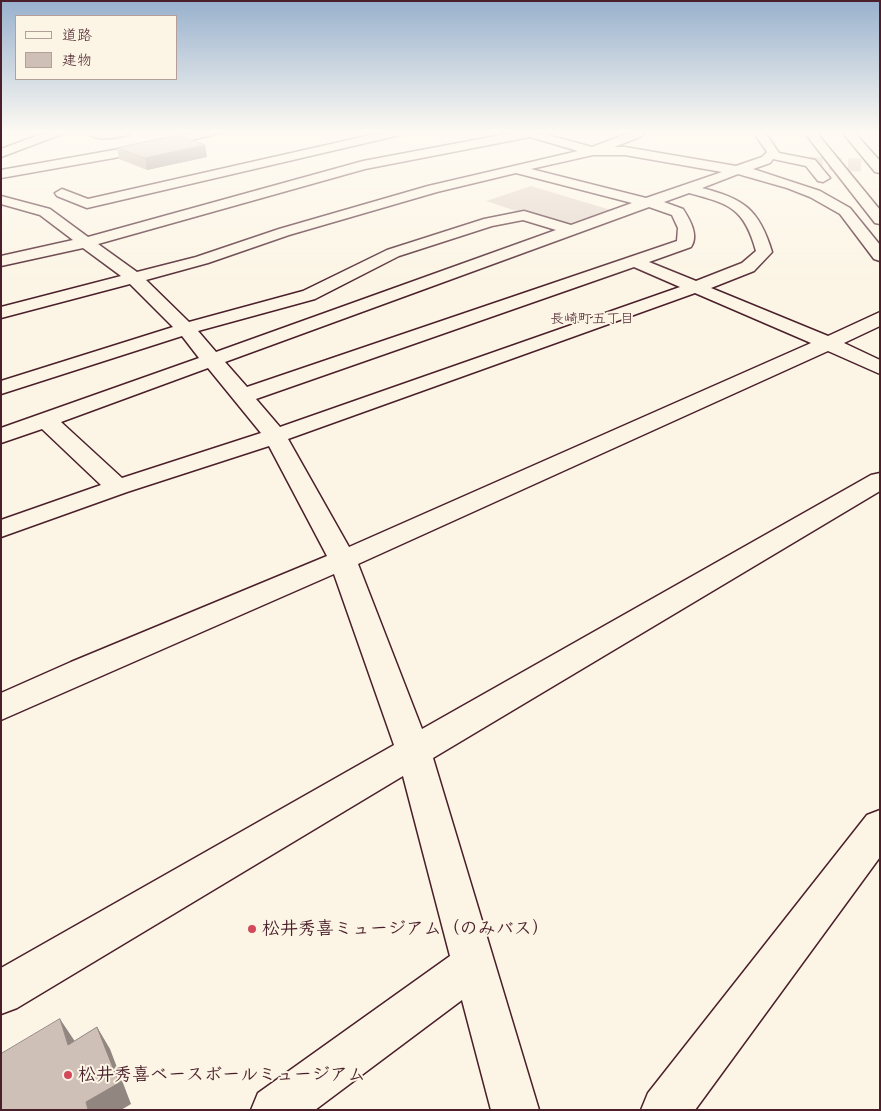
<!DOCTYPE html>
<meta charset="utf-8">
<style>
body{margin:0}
#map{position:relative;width:881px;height:1111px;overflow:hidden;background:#fcf5e5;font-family:Sriracha,"Klee One",sans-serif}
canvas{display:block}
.frame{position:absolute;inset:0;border:2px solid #4a1f2b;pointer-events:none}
.legend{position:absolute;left:15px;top:15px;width:162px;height:65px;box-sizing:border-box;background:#fcf5e5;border:1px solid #b59f9b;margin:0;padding:6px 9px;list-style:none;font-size:15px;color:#4a1f2b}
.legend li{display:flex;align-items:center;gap:10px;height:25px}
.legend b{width:25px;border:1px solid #b59f9b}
</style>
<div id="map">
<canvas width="881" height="1111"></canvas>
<div class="frame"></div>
<ul class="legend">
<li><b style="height:6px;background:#fcf5e5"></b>道路</li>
<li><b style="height:14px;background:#cfc0b7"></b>建物</li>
</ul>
</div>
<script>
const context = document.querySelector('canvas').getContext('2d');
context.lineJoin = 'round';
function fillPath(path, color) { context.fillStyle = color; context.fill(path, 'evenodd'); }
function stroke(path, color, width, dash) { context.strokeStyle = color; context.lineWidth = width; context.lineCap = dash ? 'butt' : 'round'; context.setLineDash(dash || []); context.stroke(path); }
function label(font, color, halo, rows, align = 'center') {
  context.font = font + ' Sriracha,"Klee One",sans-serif'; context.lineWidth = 4; context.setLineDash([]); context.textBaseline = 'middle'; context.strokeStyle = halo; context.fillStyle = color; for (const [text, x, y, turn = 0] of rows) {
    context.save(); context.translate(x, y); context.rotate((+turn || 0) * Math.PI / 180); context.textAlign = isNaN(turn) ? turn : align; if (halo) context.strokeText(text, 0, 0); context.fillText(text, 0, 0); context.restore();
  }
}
fillPath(new Path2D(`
 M531,186L611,210L561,226L486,201Z`), '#e2d5ca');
stroke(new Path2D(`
 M810,163L864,165`), '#d8cac0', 13, [13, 6]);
const minor = new Path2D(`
 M47,132H64L62,134L1,157V149Z
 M85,132H132L130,134C117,138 96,142 85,132Z
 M384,132H406L400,135L87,208L57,196L55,193L62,189L88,199Z
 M517,132H537L592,147L632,132H646L640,137L614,147H625L736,166L762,157L767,152L753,132H765L779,153L815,160L830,178L823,182L818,181L806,166L773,159L770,163L753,169L820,191L850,208L880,245V261L874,259L840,214L810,197L787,188L738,174L702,188C744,199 759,209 772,252L754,271L711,288L828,336L880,312V326L844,343L880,360V374L828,351L358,564L422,729L871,475L880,473V491L433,758L539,1110H491L462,1000L315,1110H251L258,1093L450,956L403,776L17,1008L1,1014V968L394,745L334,574L1,720V693L71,662L327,556L269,446L127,492L1,537V520L101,485L42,429L1,443V428L199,358L182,336L1,394V381L173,327L130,284L1,318V307L121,276L83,248L1,266V256L73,240L40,215L1,204V196L50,209L88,237L363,161ZM530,137L578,151L428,186L279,229L196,257L137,272L98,244L365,169ZM593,155H625L722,172L646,198L531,169ZM516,173L632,203L571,225L524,211L484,219L387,250L303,291L189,322L146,280L208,263L289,235L437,192ZM689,193C729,204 744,207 756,251L742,263L696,281L649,262L691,247C699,235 690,220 683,209L664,202ZM649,207L672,215L678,228L677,241L247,387L225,362ZM523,220L556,230L216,352L198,331L315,299L399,256L492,226ZM634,267L680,287L280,427L256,399ZM695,293L811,343L349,547L288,439ZM208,368L261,433L122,478L61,422Z
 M842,132H854L880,161V173L875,172Z
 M880,810V857L695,1110H641L648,1093L867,815Z`);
const major = new Path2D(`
 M196,132H218L216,134L125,156L1,178V170L125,148Z`);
const highway = new Path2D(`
 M804,132H816L880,210V224L875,223Z`);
stroke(minor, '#4a1f2b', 3);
stroke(major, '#4a1f2b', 3);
stroke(highway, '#4a1f2b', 3);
fillPath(minor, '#fcf5e5');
fillPath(major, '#fcf5e5');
fillPath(highway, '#fcf5e5');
fillPath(new Path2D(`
 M205,145L207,157L147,170L119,159L117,148Z`), '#b2a59d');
fillPath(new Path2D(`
 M205,145L207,157L147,170L145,158Z
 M60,1019L74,1040L82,1066L68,1045Z
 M97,1027L110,1049L131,1104L121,1110H88L86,1102Z`), '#918680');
const building = new Path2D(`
 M178,135L205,145L145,158L117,148Z
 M60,1019L68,1045L97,1027L119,1083L86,1102L88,1110H1V1054Z`);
fillPath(building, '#cfc0b7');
stroke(building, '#918680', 1);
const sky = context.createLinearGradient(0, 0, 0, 288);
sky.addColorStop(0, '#98b1cd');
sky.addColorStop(0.46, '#fefaf3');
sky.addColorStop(1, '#fefaf300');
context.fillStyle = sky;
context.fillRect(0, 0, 881, 288);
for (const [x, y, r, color] of [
 [252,929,5,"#d1495b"],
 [68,1075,5,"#d1495b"]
]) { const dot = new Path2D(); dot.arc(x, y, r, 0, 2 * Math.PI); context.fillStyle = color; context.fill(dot); stroke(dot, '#fcf5e5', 2); }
label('14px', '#4a1f2b', '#fcf5e5', [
 ["長崎町五丁目",592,319]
]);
label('bold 18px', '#4a1f2b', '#fcf5e5', [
 ["松井秀喜ミュージアム（のみバス）",262,929],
 ["松井秀喜ベースボールミュージアム",78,1075]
], 'left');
</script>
